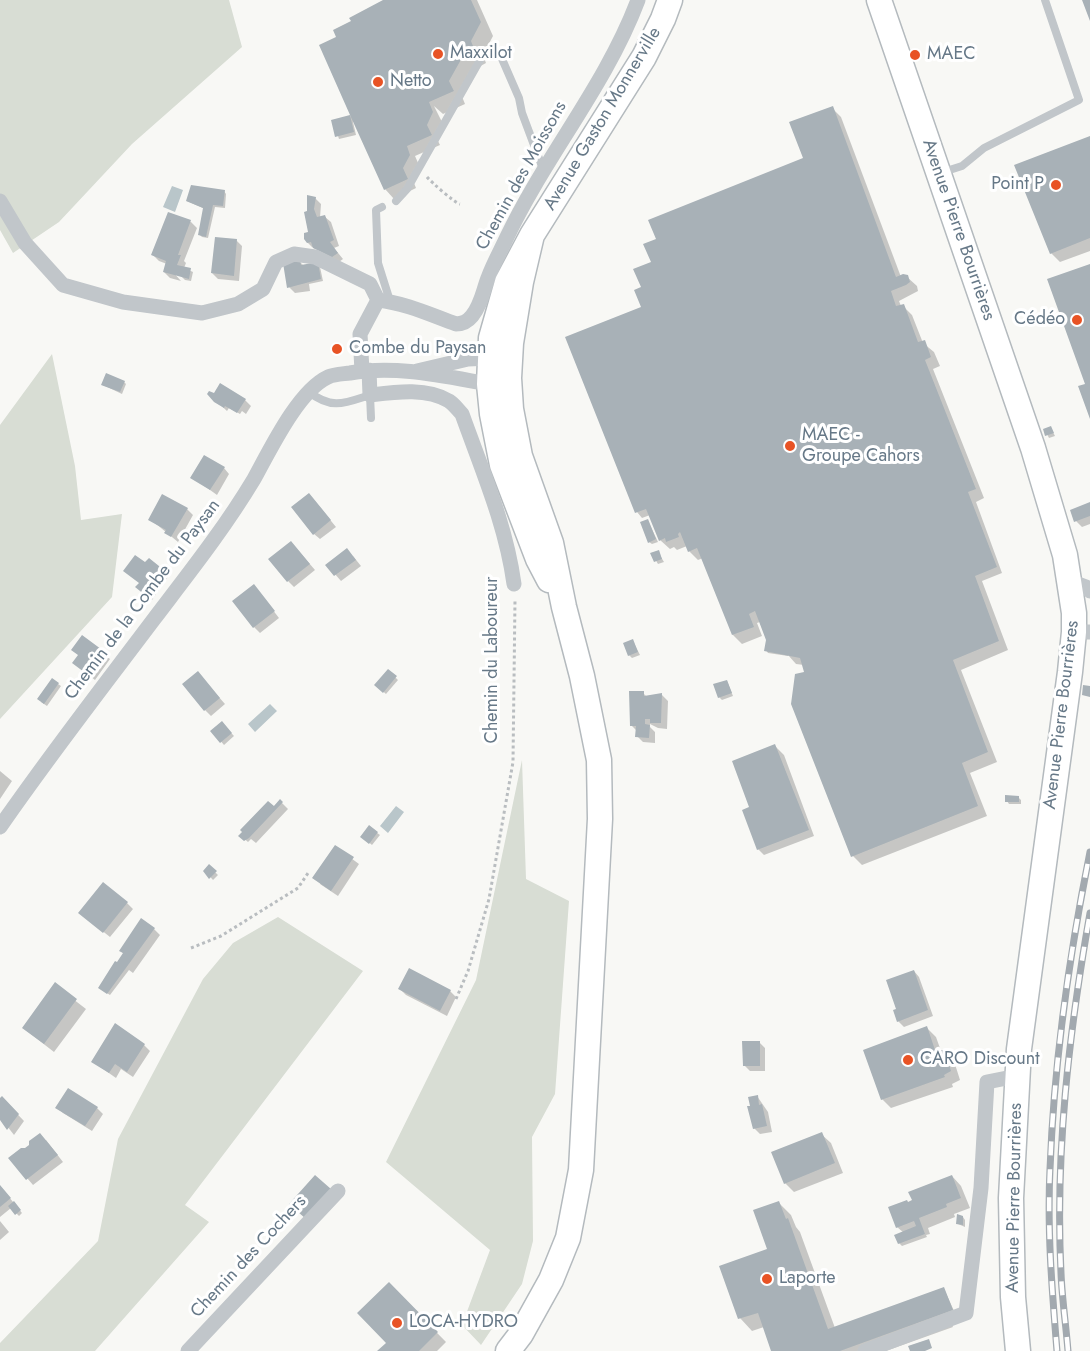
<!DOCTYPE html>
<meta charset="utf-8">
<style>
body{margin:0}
canvas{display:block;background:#f8f8f5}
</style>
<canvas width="1090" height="1351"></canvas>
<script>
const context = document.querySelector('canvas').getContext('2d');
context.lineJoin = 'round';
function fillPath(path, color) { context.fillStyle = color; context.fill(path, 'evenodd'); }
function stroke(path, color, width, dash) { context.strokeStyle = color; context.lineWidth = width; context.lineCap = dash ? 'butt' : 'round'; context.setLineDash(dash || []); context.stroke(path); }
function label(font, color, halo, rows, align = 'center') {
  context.font = font + ' Jost,sans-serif'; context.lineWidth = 6; context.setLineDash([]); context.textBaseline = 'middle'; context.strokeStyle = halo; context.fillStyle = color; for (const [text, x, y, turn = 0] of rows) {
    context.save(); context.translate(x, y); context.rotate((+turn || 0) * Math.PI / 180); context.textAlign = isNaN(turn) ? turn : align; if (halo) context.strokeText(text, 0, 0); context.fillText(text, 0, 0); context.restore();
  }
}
fillPath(new Path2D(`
 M0,0H229L242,47L132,144L59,222L13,253L0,230Z
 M52,354L75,466L81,520L122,514L112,597L0,719V425Z
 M522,760L526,879L569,901L555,1094L532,1137L533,1241L522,1284L481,1345L462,1325L490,1250L386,1162L476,980Z
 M278,917L363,971L185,1205L209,1222L95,1351H0V1343L98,1241L118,1139L203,979L233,943Z`), '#d8ddd4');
fillPath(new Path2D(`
 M172,186L183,190L175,212L163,207Z
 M270,704L277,711L255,732L248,724Z
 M396,806L404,812L388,833L380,826Z`), '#b9c6ca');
fillPath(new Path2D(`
 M384,0H477L493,36L483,55L486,63L475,69L461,94L465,104L443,114L434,106L442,122L435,135L440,145L415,156L419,165L412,178L416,188L394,199L385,189L354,121L353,122L356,135L339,139L333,121L352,116L339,37L353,22Z
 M832,108L841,117L901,277H907L917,286L918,291L899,301L901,306H903L912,315L923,343L934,352L940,366L933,369L984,498L976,502L1002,573L982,581L1008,650L961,670L997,762L970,773L987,816L862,865L853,856L804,665L796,664L788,655V656L768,653L766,650L767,640L760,622L757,623L762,636L742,644L733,635L703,558L698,560L689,551L687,546L677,550L674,547L670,549L660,540L650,515L642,518L637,512L593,403L643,308V288L653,263L658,240L805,159Z
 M1090,137V251L1060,262L1051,253Z
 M224,191L226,194L225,208L215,207L208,238L202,237L199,234L205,209L187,201Z
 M315,198L321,204L320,218L325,217L331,222L339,246L334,248L343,259L339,262L312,247L306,241L310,233L309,212Z
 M168,214L191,222L197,228L184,261L186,263L184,268L193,272L191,281L185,280L175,270L173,272L181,281L170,278L164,272L167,264L159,261L153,255Z
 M236,240L242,246L239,281L218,279L212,273Z
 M299,261L304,266L320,267L323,281L309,284L310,291L295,293L289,287Z
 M124,382L126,384L122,394L103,385Z
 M215,400H245L251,406L246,414L242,411L240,414L229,408L227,411Z
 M1051,428L1055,436L1049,438L1045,430Z
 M224,468L229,474L217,495L192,477Z
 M314,500L336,527L320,539L314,534Z
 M1090,504V524L1082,527L1076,521Z
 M187,509L193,515L178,542L150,519Z
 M648,521L658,542L652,544L649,542Z
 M297,549L315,570L294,587L288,581Z
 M658,552L664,562L658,564L652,554Z
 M353,556L361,566L341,581L327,565Z
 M163,571L168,577L152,600L143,593Z
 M259,592L279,618L260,633L254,627Z
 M83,637L110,659L95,680L80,668L79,655Z
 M633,641L640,655L632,658L629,655Z
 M389,671L398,680L386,694L376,685Z
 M203,679L225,704L211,716L205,710Z
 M727,681L733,696L722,700L719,697Z
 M58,684L61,686L47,706L41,702Z
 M643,693L647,697L662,695L668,701L667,729L658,728L650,724V727L655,732V743L643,742L637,736V731L631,725Z
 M222,723L234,736L224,745L212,731Z
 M775,746L784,755L814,836L764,855L758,849L751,808Z
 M0,771L12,781L0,799Z
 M1018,797L1021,800V804H1009L1007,801Z
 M280,801L288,809L256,843L251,839L248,842L240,835Z
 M369,827L380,835L372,845L365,839Z
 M336,847L359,864L338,896L320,884Z
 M209,866L218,875L213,880L205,871Z
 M127,903L133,909L110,937L86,918Z
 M154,929L160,935L133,973L129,970L110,995L102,990L122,967L124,954L121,951Z
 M410,970L450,991L456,997L447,1016L406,995L400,989Z
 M914,971L919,977L933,1016L904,1027L898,1021V1009Z
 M55,985L86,1009L54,1052L23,1028Z
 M927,1028L936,1037L941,1051H944L954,1061L960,1080L952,1084L953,1087L891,1108L882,1099Z
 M759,1042L765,1048V1071H750L744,1065Z
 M144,1045L150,1051L133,1077L121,1069L116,1078L93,1062Z
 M757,1096L768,1112L772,1132L760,1134L754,1128Z
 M2,1098L24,1121L14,1135L0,1117V1100Z
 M57,1107L97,1108L103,1114L92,1131L63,1113Z
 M821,1134L831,1143L843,1173L794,1192L785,1183Z
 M46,1140L63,1162L33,1185L10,1158Z
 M952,1176L961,1186L970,1208L954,1214L955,1217L928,1228L930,1234L926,1235L927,1237L902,1246L899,1243L904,1233L897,1227Z
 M0,1186L22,1213L19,1216L11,1208L0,1217Z
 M779,1203L791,1215L796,1227L800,1232L835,1328L944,1289L955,1313L948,1315L953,1327L886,1351H773L764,1327L752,1331L740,1318L769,1250Z
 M963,1217L965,1220V1227L958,1224Z
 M0,1221L9,1232L0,1240Z
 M389,1284L446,1342L437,1351H380L388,1343Z`), '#0003');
fillPath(new Path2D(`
 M383,0H471L481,22L471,41L475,51L463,56L449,81L454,91L429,102L433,112L427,125L432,135L407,146L410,155L403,168L408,179L384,190L350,115L354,132L335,137L331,120L350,115L319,45L336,37L333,30L351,21L349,18Z
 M1082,0H1090V21Z
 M833,106L896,277L903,274L908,275L910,282L906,285L891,291L896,306L904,304L918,342L925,340L931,357L925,360L976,489L968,492L997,567L975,576L999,641L953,660L988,752L962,763L978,806L851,857L791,704L795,674L804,672L800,658L764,651L766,640L755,611L749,614L754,627L732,635L697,548L688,552L680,532L678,534L679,537L666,542L665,538L659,541L646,509L635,513L565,337L641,307L634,290L641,287L633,269L651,262L643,244L656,239L648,220L803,158L789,122Z
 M1090,136V238L1050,254L1014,165Z
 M191,185L225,190L223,206L213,205L206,237L198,235L203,208L186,201Z
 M307,195L316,197L314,209L317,217L325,215L334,240L330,242L338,253L332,257L313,248L311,242L307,243L304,239V233L308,232L304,212L307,211Z
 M168,212L191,220L178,255H181L177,265L191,268L189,279L163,272L166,261L151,255Z
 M215,237L237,239L234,276L211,273Z
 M300,260L301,265L318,262L321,279L287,288L283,263Z
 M1090,264V419L1078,386L1085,384L1047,279Z
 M106,373L125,381L120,392L101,385Z
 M220,383L246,399L237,413L225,406L224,408L214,402L207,394L209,391L214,393Z
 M1051,426L1054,433L1045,436L1043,429Z
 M204,455L225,467L210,490L190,478Z
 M309,493L331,520L313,535L291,507Z
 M162,494L188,508L171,537L164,533L166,530L148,520Z
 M1090,502V516L1074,522L1070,510Z
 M648,519L656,539L648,543L640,522Z
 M291,541L310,564L287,582L268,559Z
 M347,548L356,560L334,576L325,565Z
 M659,550L662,559L654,562L650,553Z
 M135,555L145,562L149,558L164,570L145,595L135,587L139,583L123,571Z
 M254,584L275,611L253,628L232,601Z
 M82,635L105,652L88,675L72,663L78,655L71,650Z
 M633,639L638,652L628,656L623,643Z
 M388,669L397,676L383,693L374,685Z
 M198,671L220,698L204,711L182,684Z
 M52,678L59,683L44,704L37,699Z
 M727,680L732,693L718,698L713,684Z
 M1083,685L1090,686V697L1082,695Z
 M629,691H644V696L662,693L661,723H650V719H645V724L650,725L649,738L635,737L636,726H630Z
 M222,721L232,733L220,743L210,731Z
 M775,744L809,830L757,850L742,810L749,807L732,761Z
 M1005,795L1019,796V802H1005Z
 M280,799L283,802L249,838L244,841L238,836L242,832L240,830L268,801L274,806Z
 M369,825L378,832L369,844L360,837Z
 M335,845L354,857L331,891L312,878Z
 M209,864L217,871L209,879L203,871Z
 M103,882L128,902L103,933L78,913Z
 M141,918L155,928L107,994L98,988L115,961L117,962L123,953L119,951Z
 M409,968L451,990L440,1011L398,989Z
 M914,970L928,1010L897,1022L893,1010L896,1009L886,980Z
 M55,982L77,999L44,1044L22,1028Z
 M115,1023L145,1044L127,1072L115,1064L109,1073L91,1062Z
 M927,1026L935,1050H945L951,1071L944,1075L945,1077L881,1100L863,1050Z
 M742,1041H760V1066H743Z
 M68,1088L98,1107L85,1126L55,1108Z
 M758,1095L759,1105L762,1104L767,1126L753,1129L747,1106H750L748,1097Z
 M2,1096L19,1114L7,1130L0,1120V1098Z
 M822,1132L835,1163L784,1184L771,1152Z
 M40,1133L58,1155L26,1180L8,1158L21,1148H25L29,1145V1141Z
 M315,1175L331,1189L306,1219L289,1204Z
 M952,1175L961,1198L946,1204L947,1207L919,1218L925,1234L898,1244L894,1235L916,1226L914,1221L896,1228L888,1207L907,1200L908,1202L912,1200L908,1192Z
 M0,1185L11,1198L0,1207Z
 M14,1201L21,1210L15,1215L8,1206Z
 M779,1201L786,1219L788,1218L828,1329L944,1287L953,1310L840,1351H771L758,1313L738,1319L719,1266L767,1249L753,1210Z
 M957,1214L963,1216V1225L956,1224Z
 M389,1282L438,1332L419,1351H377L386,1343L357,1313Z
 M929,1339L932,1348L925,1351H910L908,1346Z`), '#a8b1b7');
const primary = new Path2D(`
 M879,0L1033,448L1065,555L1074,613V632L1070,672L1019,1049L1011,1198L1013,1297L1018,1351
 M549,580L538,559L502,465L492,414L489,384L491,338L507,282L532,235L644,57L663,19L670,0
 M508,1351L521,1334L551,1280L568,1238L581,1170L600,819L599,760L582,676L564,607L551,543L520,456L511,409L509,378L511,343L521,282L532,235`);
stroke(primary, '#b4babe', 27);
stroke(new Path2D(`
 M427,177C431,182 455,203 460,204
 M191,948L221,936L298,888L308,873
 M456,999L468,971L489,899L513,762L515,600`), '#b9bdc0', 3, [3, 3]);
stroke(new Path2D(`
 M940,173L962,166L984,148L1079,100L1045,0
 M396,201L407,189L484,53L491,49L499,52L519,98L522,113L543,169
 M382,207L376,210L378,263L390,301
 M309,392C332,410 345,403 370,395L371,418`), '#c1c6ca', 8);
stroke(new Path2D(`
 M0,201L25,243L63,285L123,302L202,313L238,304L263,289L276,262L294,254L315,257L370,284L378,300
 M378,300C405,303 431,315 456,324C462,324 468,321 472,316C481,305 483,291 488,278C493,264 501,250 507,237C546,155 606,85 638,0
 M369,370L370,395C394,392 427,387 449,401C454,404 458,410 462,414C482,470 506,525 514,584
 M362,371L360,334L378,300
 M417,371L468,359L490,358L494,363
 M1070,581L1086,587L1090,591
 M1074,632H1090
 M0,827C49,756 102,688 154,619C189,573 224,529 254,479C270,450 298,391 328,377C334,374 342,374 350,373C396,365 443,376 489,384L495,382
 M188,1351L338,1191
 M865,1351L966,1313L981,1188L987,1082L1017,1076`), '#c1c6ca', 15);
stroke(primary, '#fff', 24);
const rail = new Path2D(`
 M1057,1351C1052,1290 1047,1229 1050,1169C1054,1062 1069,956 1090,852
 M1068,1351C1066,1325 1062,1299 1061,1273C1055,1153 1069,1032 1090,913`);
stroke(rail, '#a2a9af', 7);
stroke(rail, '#fff', 4.5, [14]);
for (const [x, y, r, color] of [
 [438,54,6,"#e85325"],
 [915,55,6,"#e85325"],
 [378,82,6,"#e85325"],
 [1056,185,6,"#e85325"],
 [1077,320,6,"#e85325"],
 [337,349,6,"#e85325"],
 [790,446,6,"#e85325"],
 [908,1060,6,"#e85325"],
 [767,1279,6,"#e85325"],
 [397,1323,6,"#e85325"]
]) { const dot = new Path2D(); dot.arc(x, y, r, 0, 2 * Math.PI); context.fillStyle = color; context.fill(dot); stroke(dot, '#fff', 2); }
label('18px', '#667887', '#fff', [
 ["Maxxilot",450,54],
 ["MAEC",927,55],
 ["Netto",390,82],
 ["Point P",1044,185,"right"],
 ["Cédéo",1065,320,"right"],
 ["Combe du Paysan",349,349],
 ["MAEC -",802,436],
 ["Groupe Cahors",802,457],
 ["CARO Discount",920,1060],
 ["Laporte",779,1279],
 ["LOCA-HYDRO",409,1323]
], 'left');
label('18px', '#667887', '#fff', [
 ["Avenue Gaston Monnerville",603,119,-59],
 ["Chemin des Moissons",522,176,-61],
 ["Avenue Pierre Bourrières",958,230,71],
 ["Chemin de la Combe du Paysan",143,600,-53],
 ["Chemin du Laboureur",493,660,-90],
 ["Avenue Pierre Bourrières",1062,715,-83],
 ["Avenue Pierre Bourrières",1015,1198,-89],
 ["Chemin des Cochers",249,1257,-47]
]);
</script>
